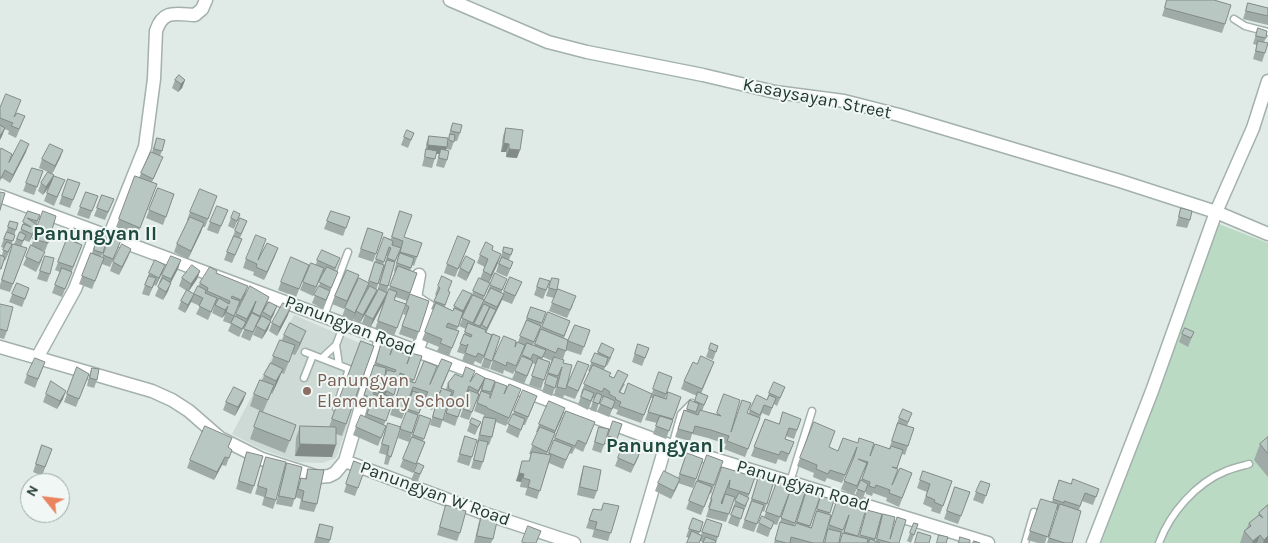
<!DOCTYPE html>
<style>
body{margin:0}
#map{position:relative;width:1268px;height:543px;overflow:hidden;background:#e0eae6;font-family:Karla,sans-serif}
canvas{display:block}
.north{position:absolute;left:20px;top:473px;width:50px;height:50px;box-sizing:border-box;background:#f0f7f4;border:1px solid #9eaba7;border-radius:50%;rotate:299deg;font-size:14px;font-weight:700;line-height:20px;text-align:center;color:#223933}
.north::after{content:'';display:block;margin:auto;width:18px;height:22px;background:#e9845f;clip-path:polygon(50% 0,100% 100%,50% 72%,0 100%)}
</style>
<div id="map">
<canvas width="1268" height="543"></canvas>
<div class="north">N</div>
</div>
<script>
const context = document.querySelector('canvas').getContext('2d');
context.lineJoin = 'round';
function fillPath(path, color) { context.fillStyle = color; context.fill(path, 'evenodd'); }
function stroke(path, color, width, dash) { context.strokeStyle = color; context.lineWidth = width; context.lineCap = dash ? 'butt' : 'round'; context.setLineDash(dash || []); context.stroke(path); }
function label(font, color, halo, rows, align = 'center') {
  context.font = font + ' Karla,sans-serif'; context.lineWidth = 4; context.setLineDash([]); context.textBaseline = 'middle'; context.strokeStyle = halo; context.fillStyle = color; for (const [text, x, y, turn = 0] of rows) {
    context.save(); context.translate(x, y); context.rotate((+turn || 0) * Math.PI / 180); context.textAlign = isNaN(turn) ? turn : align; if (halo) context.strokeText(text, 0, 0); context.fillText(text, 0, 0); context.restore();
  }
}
fillPath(new Path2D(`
 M294,315L374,349L336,458L322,463L298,462L261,449L232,434Z`), '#cedad5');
fillPath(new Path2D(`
 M1219,224L1268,243V543H1101Z`), '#badac3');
const lane = new Path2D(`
 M1234,19L1245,26L1268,32
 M324,316L348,252
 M336,345L339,365
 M305,352L349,369L336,408
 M322,358L336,345L344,324
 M304,378L313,355
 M672,446L681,414L692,403
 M790,482L812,411
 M1025,543L1034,512
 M1159,543C1170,513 1196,483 1226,471C1233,468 1242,466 1249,464`);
const street = new Path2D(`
 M450,0L548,42L587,52L703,75L775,92L844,101L899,115L1120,181L1216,212L1268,234
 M0,196L672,446L988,543
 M109,237L145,147L154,79L156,31C163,9 176,14 195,15L202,9L206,0
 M0,347L152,391L172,400L189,411L220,438L262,459L318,477L329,476L335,473L345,461L381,339
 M417,352L431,311L429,307L415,298L419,275
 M37,358L75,289L97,232
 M350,463L483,513L574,543
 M637,543L666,444
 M1093,543L1152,391L1216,212L1253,128L1268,81`);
stroke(lane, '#a3b1ad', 9);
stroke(street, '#a3b1ad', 15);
stroke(lane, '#fff', 6);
stroke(street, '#fff', 12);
fillPath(new Path2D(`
 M1167,0H1214L1225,24L1222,33L1162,16Z
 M1248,3L1268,8V25L1243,19Z
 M1258,28L1266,38L1264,42L1265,53L1262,62L1253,59L1257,45L1253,44Z
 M179,75L185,80L182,88L178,92L172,88L175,80Z
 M0,108L15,115L25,116L16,138L8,134L9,131L5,129L0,140Z
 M453,123L460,133L457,141H454L451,150L446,149L447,160L444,168L436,166L439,154H436L432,168L422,166L426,151V144L429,136L448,142L450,131Z
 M506,128L517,158L506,157V152H501L503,136Z
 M414,133L408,148L401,145L404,137Z
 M157,138L162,151L160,156V165L152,182L157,184L137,236L116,227L135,176L139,178L152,152Z
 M0,150L9,162L26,152L10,183L2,178L0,181Z
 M63,150L60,158L52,174L54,175L51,184L43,195L38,191L41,183L48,172L39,168L42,159Z
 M32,168L43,171L34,195L23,191Z
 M68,179L80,183L70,208L59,204Z
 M65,180L54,206L44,201L47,193Z
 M158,188L174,194L163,225L146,218Z
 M86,192L98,196L89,219L77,215Z
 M102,195L114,199L105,220L94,216Z
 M214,204L205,227H203L188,259L174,252L177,244L188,221L187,220L190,212Z
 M1181,208L1190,220L1187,228L1176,226Z
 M228,210L218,234L207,230L210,222Z
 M28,211L40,215L34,233L29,242L24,240L21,247L27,248L10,292L0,289V285L10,252L20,232Z
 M43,211L48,243L45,251L41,250L42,260L36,272L23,265L31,247Z
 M331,211L346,228L343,236L324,229Z
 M400,211L404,237L422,243L414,266L412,265L410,271L417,273L407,301L396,297L394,300L406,304L394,336L375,329L395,272L394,271L400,250L394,265L384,302L370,328L362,323L365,315L373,300L360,323L353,319L356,312L352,321L342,317L345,308L368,283L373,267L384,237L391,239ZM386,256H387L384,266L377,292L374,297L384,265H383ZM367,289L368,290L357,310L366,291Z
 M240,214L234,229L228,226L231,218Z
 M240,218L247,221L240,238L242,239L232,263L224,260Z
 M10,221L18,223L9,252L5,261L4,260L0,271V255H2L4,248L1,247Z
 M74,228L82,231L78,243L82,245L62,297L52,293L60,272L55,270L67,239L69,240Z
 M368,228L383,233L373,262L358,257Z
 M99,231L108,234L101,257H102L112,233L119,246L110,267L102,264L92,289L79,284L91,253H92Z
 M470,241L455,277L444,273L447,264Z
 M504,247L513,249L509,260L510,270L507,277L496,272Z
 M131,249L119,275L110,271L113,262Z
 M492,250L498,263L489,283L487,291L483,300H484L481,308L473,325L488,293H487L490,285L504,287L501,293H503L510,277L522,282L512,304L502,300L486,333L492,335L481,364L475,361L473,365L462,361L465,352L464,354L457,352L466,329L459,326L471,300L473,291L480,279L485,267L477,263L480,255ZM487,312L481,328L480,327Z
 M45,256L50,274L47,282L37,279Z
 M260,256H275L264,280L253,275L254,272L243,268L246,259Z
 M340,258L335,271L338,272L327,299L323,309L312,303L324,273L323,272L313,296L300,290L311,263L316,265L317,260Z
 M181,260L171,282L168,291L163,300L155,296L160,284L159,283L162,275Z
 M475,261L472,269L466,281L457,276L460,268Z
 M309,265L296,297L278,290L281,282Z
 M200,271L197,279L189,291L194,294L191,302L185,313L178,309L181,301L187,291L179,286L182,278Z
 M217,271L216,273L245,294L238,308H237L234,318L250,286L266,305L250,341L241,337L253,310L239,337L228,331L231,324L223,321L225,315L222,318L212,313L215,304L208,320L196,314L200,306L191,302L194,294L200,283Z
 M149,273H162L156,286L154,285L149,296L142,294Z
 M540,278L550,281L543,299L534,295Z
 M552,278L557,290L554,298L546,296Z
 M17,283L29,288L22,307L9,302Z
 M356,283L344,309L332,304L335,296Z
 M438,286L448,291L445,307L453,311L454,306L472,294L456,331H459L449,356L437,351L439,347L422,340L434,310L431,309L437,296L435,295Z
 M410,294L429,301L416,340L399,334L406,315L403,314Z
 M552,303L573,305L567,318L549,311Z
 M0,304L7,331L4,339L0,338Z
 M531,307L546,312L539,332L533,345H534L548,312L570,321L564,338L567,344L575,325L590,330L581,355L566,350L563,359L555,357L563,363L566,389L578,361L586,374L575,399L564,395L563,398L554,395L558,379L552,396L542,392L552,361L543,357L542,359L550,362L541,389L529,385L536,365L533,363L524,384L512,379L525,348L524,347L513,374L504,370L503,374L490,369L493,360L515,347L518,342Z
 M263,312L274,314L271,320V321L268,329L262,339L253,335Z
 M288,315L277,336L269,331L272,323Z
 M1194,332L1188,347L1179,342L1182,334Z
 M493,334L500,337L489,369L481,367Z
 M284,335L301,343L295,355L292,354L284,374L281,373L278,381L272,394L271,393L263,412L250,406L254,394L262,380L271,363L280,340H282Z
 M361,341L374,346L342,436L336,434L332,457L295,456L296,438L300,426L329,427Z
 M382,341L390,355L402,353L407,364L422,356L413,382L430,383L449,371L442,388L446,389L448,383L471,381L482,386L478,393L479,394L469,420L460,417L468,395L466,394L455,426L443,421L451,399H450L440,428L430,425L437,401L432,410L422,406L424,400L409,442L398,438L412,395H411L402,419L390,415L401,383L398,382L393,397L394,398L384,425L383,434L378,446L353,435L356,427L365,417L369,406L361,403Z
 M602,343L611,358L607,366L606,365L604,370L610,376L625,384L620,393L624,394L652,393L659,372L672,377L665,399L681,397L666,439L653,434L657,423L645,420L653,398H651L641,423L616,414L618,410L613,408L609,417L597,412L603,398L601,397L596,412L590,410L594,398H593L588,410L578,405L582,393H581L590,371H588L595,353L597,354Z
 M711,343L718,346L713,360L706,357Z
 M638,344L649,348L642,366L632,362Z
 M45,362L35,388L24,383L27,375Z
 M77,367L89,374L76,407L64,402Z
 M92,368L97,380L94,388L87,386L89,376Z
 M711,370L701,394L708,396L702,411L717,414L724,394L732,428L747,413L748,414L750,410L767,400L769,393L785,387L777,406L774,404L769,416L762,413L745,457L724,449L726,444L708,438L692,434L690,441L675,437L684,410L686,411L690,400L694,402L697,396L681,389L684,381Z
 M485,378L495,381L490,398L504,394L518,397L506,426L496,422L492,437L489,445H487L483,462L480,470L471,468L478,443H477L481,425L484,417V415L474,411Z
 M246,393L243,401L235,416L223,410L226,402Z
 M46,394L63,399L57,409L43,402Z
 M534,404L525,425H523L518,438L506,432L514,411Z
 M260,411L296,425L285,453L250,439Z
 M566,411L592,430L583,452L575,448L572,454L569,453L563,469L549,463L537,499L525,495L527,488L520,487L521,482L516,481L522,461H529L531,454H529L538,432H536L539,424L562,417L555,433L552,442L547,454H548Z
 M912,413L907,426L914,428L905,455L902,454L892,483L912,473L899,507L886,501L887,498L873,493L872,496L866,494V490L862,501L854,498L865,470H864L854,495L841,489L852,463L854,455L842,483L827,478L825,482L813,477L814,473L797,466L800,458L829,447L838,451L843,438L870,456L889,449L897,426H896L899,418Z
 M420,415L431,419L423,441L425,442L413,473L400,467Z
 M765,419L779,424L801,419L794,439L786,436L785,439L794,442L786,462L778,459L776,464L751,456Z
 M613,421L622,424L614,447L605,444Z
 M481,422L475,435L467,431L470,423Z
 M401,427L388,465L384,464L386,455L379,453L385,431Z
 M599,427L604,445L601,453L592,450Z
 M465,436L472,457L469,466L457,462Z
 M1268,437V477L1254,460L1260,444Z
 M42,445L52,449L42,476L33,472Z
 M229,448V458L226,466L222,465L214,480L187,468L190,460Z
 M247,452L254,486L251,494L236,489Z
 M687,453L703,459L693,488L678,483L671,499L655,491L658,483L678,478Z
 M707,455L723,461L711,494L710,493L701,515L686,509Z
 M639,456L631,473L615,466L618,458Z
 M266,457L276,500L273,509L262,505L264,497L255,494Z
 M354,461L366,466L355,496L344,492Z
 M287,463L298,486L301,478L305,479L308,469L317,504L314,512L299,509L301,499L295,497L292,507L276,504L284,471Z
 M418,463L424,466L417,483L411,480Z
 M584,466L597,491L594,499L577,495L581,475Z
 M722,467L755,477L748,498L746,507L742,514L738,527L728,523L733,510H732L736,499H734L726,522L706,517L709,508L708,507Z
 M923,471L952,481L940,514L931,511L932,508L923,504L927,492L917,488Z
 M759,476L774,481L764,512L762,511L754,532L742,528Z
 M1059,480L1071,484L1099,489L1093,505L1082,501L1079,510L1072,543H1047L1058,510L1056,509L1045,543H1038L1027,540L1038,507L1052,502Z
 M777,482L805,493L794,526H795L807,490L821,494L810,527L811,528L821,496L834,500L829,515L823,543H774L786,502L777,525L773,524L768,537L756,532L759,523L764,517Z
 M990,484L983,504L973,500L976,492Z
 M955,487L970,492L958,524L944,519Z
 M837,501L858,537H859L867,510L882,514L875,541H876L880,522L883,514L890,537L899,543H840L846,523L840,538L839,543H824L827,534L826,533Z
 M446,505L460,533L457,541L437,535Z
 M1268,505V543H1240L1244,531L1246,530L1249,523L1258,516L1259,513Z
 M619,506L608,541L592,537L594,530L586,528L593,509L601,510Z
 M482,514L493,539L491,543H474L479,522Z
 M693,518L703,522L699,534L701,535L707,519L722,524L716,543H703V542L686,537Z
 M914,523L918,524L911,543L907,541Z
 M320,524L330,540L329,543H314L317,532Z`), '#9faba7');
fillPath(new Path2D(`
 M185,80L182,88L178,92L181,84Z
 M5,128L2,136L0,140V136Z
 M504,143L509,144L506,152H501Z
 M29,144L26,152L10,183L13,175Z
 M428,145L447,147L444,155L441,149L439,154L426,153Z
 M509,149L520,150L517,158L506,157Z
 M63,150L60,158L52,174L55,166Z
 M54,175L51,184L43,195L46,187Z
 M204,223L201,232L188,259L191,251Z
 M37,225L34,233L29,242L32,234Z
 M278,248L275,256L264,280L267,272Z
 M131,249L128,257L119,275L122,267Z
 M501,254L498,263L488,284L491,275Z
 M181,260L178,269L168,288L171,279Z
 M475,261L472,269L466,281L469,273Z
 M165,265L162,273L156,286L159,278Z
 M200,271L197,279L188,292L191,284Z
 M359,275L356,283L344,309L347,301Z
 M171,283L168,291L163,300L166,292Z
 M369,283L366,291L352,321L355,313Z
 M248,286L245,294L238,308L241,300Z
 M377,290L374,298L360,323L363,315Z
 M387,293L384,302L370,328L373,319Z
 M194,294L191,302L185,313L188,305Z
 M472,294L469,302L462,316L455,335L463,311Z
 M504,294L501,302L494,316L497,307Z
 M269,297L266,305L257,324L260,316Z
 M484,300L481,308L470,331L473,323Z
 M256,301L253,310L244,328L247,319Z
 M228,306L225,314L222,318L225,310Z
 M277,306L274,314L268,325L271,317Z
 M291,307L288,315L277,336L280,327Z
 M490,307L487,315L477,335L480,326Z
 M496,310L493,318L484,336L487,328Z
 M271,321L268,329L262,339L265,331Z
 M306,331L301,343L295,355L300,343Z
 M283,369L278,381L272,394L276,381Z
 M485,378L482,386L475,399L478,391Z
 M66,391L63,399L57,409L60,401Z
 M379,391H387L384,399H376Z
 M246,393L243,401L235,416L238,407Z
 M565,408L562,417L552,439L555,431Z
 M300,444L336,445L332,457L295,456Z
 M225,457L222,465L214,480L217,472Z
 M519,473L524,474L521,482L516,481Z
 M680,479L677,487L671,499L674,491Z
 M1260,535L1257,543H1252L1253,541Z
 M1268,536V543H1263L1264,540Z`), '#828b88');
const building = new Path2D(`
 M1167,0H1214L1231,5L1225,24L1165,8Z
 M1248,3L1268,8V16L1246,11Z
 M1258,28L1267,31L1266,38L1256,36Z
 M1258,41L1268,43L1265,53L1256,51Z
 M179,75L185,80L181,84L175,80Z
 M6,94L21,100L14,117L17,113L25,116L19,129L11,126L13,123L0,118V108Z
 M453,123L462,125L460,133L451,131Z
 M0,125L5,128L0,136Z
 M506,128L523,130L520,150L509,149V144L504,143Z
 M407,130L414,133L411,140L404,137Z
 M450,134L455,135L454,142L449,140Z
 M429,136L448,138L447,147L428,145Z
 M157,138L165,140L162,151L154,149Z
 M21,140L29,144L13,175L5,170L1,178L0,177V150L1,148L12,154L9,162Z
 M50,144L63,150L55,166L42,159Z
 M426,149L437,151L435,159L425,157Z
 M441,149L449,151L447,160L439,158Z
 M151,152L163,157L153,179L141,173Z
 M32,168L43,171L37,187L26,183Z
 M48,172L54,175L46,187L41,183Z
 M54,176L65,180L57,197L47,193Z
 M135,176L157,184L140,228L119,219Z
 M68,179L80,183L73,200L62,196Z
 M158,188L174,194L166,217L149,210Z
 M200,189L217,196L208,219L190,212Z
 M0,192L5,193L0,210Z
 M86,192L98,196L92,211L80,207Z
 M102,195L114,199L108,212L97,208Z
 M217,206L228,210L221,226L210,222Z
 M1181,208L1192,211L1190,220L1179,217Z
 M28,211L40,215L37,221L27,218L37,225L32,234L21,229L23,224L31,227L23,222Z
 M43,211L56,216L48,243L33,239Z
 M234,211L240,214L237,221L231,218Z
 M331,211L350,217L346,228L327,221Z
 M400,211L412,215L404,237L422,243L417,257L400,252L403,241L392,237Z
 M190,217L204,223L191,251L177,244Z
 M240,218L247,221L241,234L235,231Z
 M10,221L18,223L16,230L8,227Z
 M74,228L82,231L79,239L71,235Z
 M368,228L383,233L376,254L361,249Z
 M99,231L108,234L103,253L94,250Z
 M7,232L15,235L13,241L4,239Z
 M20,232L26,235L23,241L17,239Z
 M112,233L122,238L113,259L103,255Z
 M256,235L266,239L258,260L267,243L278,248L267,272L256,267L257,264L246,259Z
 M234,236L242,239L235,255L227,252Z
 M458,236L470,241L458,269L447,264Z
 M384,237L393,241L392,245L401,248L395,261L387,258L391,248L389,247L384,262L376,259Z
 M67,239L82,245L73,267L58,262Z
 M7,242L12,244L8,252L3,250Z
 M486,242L493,246L492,250L501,254L491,275L483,271L488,259L480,255Z
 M13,244L27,248L13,284L2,280Z
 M122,244L131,249L122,267L113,262Z
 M31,245L45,252L39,263L26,257Z
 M504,247L513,249L511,255L503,252Z
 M322,250L340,258L335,268L317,260Z
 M91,253L104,258L95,281L82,276Z
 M400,253L414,258L411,268L397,263Z
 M0,255L5,257L1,269L0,268Z
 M45,256L54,258L50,274L40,271Z
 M171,256L181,260L171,279L162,275Z
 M466,256L475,261L469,273L460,268Z
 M291,257L309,265L299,289L281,282Z
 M502,257L513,262L510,269L499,264Z
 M155,260L165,265L159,278L149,273Z
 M387,260L395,262L388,286L380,284Z
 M375,262L384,265L378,284L369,281Z
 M311,263L324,268L316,287L303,282Z
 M192,265L200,271L191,284L182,278Z
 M398,266L417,273L410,293L390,286Z
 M210,267L217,271L216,273L248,286L241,300L232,296L231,298L240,301L234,316L226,312L228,306L225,310L215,305L219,298L229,304L230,301L207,291L208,288L200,283Z
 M327,267L338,272L331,288L319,282Z
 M62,268L72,272L65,289L55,285Z
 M347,270L359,275L347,301L335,296Z
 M495,273L507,279L502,290L490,285Z
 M149,276L156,278L152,288L145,285Z
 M442,276L452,281L448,291L450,292L445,305L434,301L440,288L438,286Z
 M510,277L522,282L515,296L504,291Z
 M163,278L171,283L166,292L158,287Z
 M359,278L369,283L355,313L345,308Z
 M479,278L490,283L484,296L473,291Z
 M540,278L550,281L546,290L537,287Z
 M552,278L559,279L557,290L549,288Z
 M17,283L29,288L25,299L12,294Z
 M198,286L206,290L205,293L217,298L211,312L199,306L203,298L194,294Z
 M250,286L269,297L260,316L252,312L256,301L247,319L236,314Z
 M319,286L330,291L326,300L314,295Z
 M370,286L377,290L363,315L356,311Z
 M491,288L504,294L497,307L484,301Z
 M379,289L387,293L373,319L365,315Z
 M389,289L397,292L394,300L406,304L397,328L378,321Z
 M558,289L576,296L570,310L552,303Z
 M187,290L194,294L188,305L181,301Z
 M463,290L472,294L463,311L454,306Z
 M410,294L429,301L419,332L402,326L409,307L406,305Z
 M473,295L484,300L473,323L462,318Z
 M269,302L277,306L271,317L263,312Z
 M283,303L291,307L280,327L272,323Z
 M436,303L453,311L454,308L463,312L458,327L448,323L446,327L459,331L452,348L440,343L442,339L425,332Z
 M0,304L13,307L7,331L0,329Z
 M484,304L490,307L480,326L474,324Z
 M490,307L496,310L487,328L482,325Z
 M531,307L546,312L542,323L527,318Z
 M548,312L570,321L564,336L542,327Z
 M252,313L260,317L253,332L244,329Z
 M235,316L246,322L242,329L231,323Z
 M262,316L271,321L265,331L256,326Z
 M527,320L541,326L534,342L520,336Z
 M290,323L306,331L300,343L284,335Z
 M468,323L486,330L485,332L492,335L484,356L478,353L476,357L465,353L468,344L467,346L460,344L464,334L471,337L472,335L465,332Z
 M575,325L590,330L584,347L568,341Z
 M1185,328L1194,332L1191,338L1182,334Z
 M541,329L568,340L566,351L558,348L556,353L535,344Z
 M493,334L500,337L492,361L484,358Z
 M504,336L516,341L515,347L517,342L525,345L516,366L507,362L506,366L493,360Z
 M280,340L295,345L289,362L273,356Z
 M361,341L374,346L346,424L332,419Z
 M382,341L393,344L390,355L394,345L403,348L402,353L410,355L407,364L411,353L422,356L414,380L404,377L405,375L400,373L394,395L387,391H379L378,394L374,392L373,394L379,396L380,393L394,398L386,421L367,414L372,398L364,395L374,365L386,368L385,376L387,370L395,372L396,370L376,363Z
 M527,343L546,350L542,358L533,354L531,359L522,355Z
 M602,343L614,349L610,358L598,352Z
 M711,343L718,346L716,352L709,349Z
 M638,344L649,348L645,358L635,354Z
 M595,353L608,358L605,367L591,362Z
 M522,356L533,361L527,376L515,371Z
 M701,356L714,362L702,389L684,381L693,362L697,364Z
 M554,357L564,360L563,363L572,365L566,389L557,387L562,367L558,376L548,373Z
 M35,358L45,362L38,379L27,375Z
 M538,358L550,362L544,380L532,376Z
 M442,359L452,363L441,388L452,392L447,404L437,400L441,390L435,402L425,398L428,392L413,387L405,410L393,406L402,379L415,383L424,361L437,366L430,384Z
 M578,361L589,365L578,391L567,386Z
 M271,363L283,369L276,381L264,375Z
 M593,365L611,373L609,376L614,378L618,370L628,375L619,392L624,394L628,383L652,394L644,415L619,406L621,402L615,399L616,398L609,394L610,392L604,388L602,392L584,384Z
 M77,367L89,374L79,399L67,394Z
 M466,367L475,371L470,382L476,373L485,378L478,391L469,386L458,417L446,413L454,391L449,389L448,383L455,374L462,377Z
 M92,368L99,369L97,380L90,378Z
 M659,372L672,377L666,394L653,389Z
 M548,374L558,378L555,388L545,384Z
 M485,378L495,381L491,392L482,390Z
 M260,380L274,385L268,400L254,394Z
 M51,381L66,391L60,401L46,394Z
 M496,382L507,386L504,394L509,384L521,389L509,418L487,408V407L477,403L481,391L490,394V398Z
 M774,382L785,387L780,398L769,393Z
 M234,387L246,393L238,407L226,402Z
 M584,389L594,393L591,401L581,397Z
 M469,390L479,394L472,412L463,409Z
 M523,390L537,396L528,417L514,411Z
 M413,391L425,396L419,413L407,409Z
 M668,392L681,397L673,419L648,412L654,395L666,399Z
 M698,392L708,396L704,405L695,401Z
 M597,393L602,395L599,404L593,402Z
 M724,394L740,400L731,432L742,400L751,403L747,413L760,418L748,449L727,441L729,436L711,430L695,426L693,433L678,429L684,410L698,415L700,410L721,416L717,413Z
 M757,395L767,400L769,395L776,398L772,408L764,405L760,415L750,410Z
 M604,396L615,401L612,409L600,404Z
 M690,400L699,404L696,412L687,409Z
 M549,401L565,408L555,431L539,424Z
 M437,402L447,406L443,420L433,417Z
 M903,409L912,413L908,422L899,418Z
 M260,411L296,425L290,441L254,427Z
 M407,411L418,415L412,433L400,429Z
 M566,411L595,422L586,444L578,440L575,446L555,438Z
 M783,412L801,419L797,430L789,428L785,439L794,442L789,454L781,451L779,455L754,447L765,419L779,424Z
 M513,414L525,419L521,430L508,424Z
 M361,415L386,426L381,438L356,427Z
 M420,415L431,419L424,439L413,435Z
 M660,416L673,420L669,431L656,426Z
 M484,417L496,419L492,437L480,435Z
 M472,418L481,422L478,427L470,423Z
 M613,421L622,424L617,439L608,436Z
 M814,422L835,431L829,447L838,451L843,438L858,443L859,438L874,443L870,456L875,444L890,449L891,446L903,450L897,468L892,467L898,469L892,485L900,468L912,473L902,498L889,493L890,490L876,485L875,488L869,486L870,482L862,479L868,462L858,459L867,463L857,486L844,481L854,457L857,447L845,475L830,470L828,474L816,469L817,465L800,458Z
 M388,423L401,427L391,457L387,455L389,446L382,444Z
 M898,423L914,428L908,446L892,441Z
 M205,426L232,438L228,447L232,450L229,458L225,457L217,472L190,460Z
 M300,426L336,427V445L300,444Z
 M540,427L555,433L547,452L532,445Z
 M599,427L609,429L604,445L595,442Z
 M465,436L477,440L472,457L460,454Z
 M412,437L425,442L416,464L403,459Z
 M1268,437V454L1260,444Z
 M479,440L488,442L483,462L474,460Z
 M554,440L572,447L566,460L549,453Z
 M625,441L642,448L634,465L618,458Z
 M42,445L52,449L45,467L36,464Z
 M247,452L263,456L254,486L239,481Z
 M532,452L551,455L540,491L528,487L530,480L523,478L524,474L519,473L522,461H529Z
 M687,453L703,459L696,479L680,474Z
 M707,455L723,461L714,485L698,480Z
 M266,457L286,462L276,500L265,497L267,489L258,486Z
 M354,461L366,466L358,488L346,484Z
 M287,463L302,467L295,499L279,496Z
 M418,463L424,466L420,474L414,472Z
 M584,466L601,470L597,491L580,487Z
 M722,467L755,477L749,494L729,488L730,480L721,503L722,504L725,494L735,497L729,514L709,509L712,499H711Z
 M308,469L324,470L317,504L302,501L304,491L298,489L301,478L306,479Z
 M664,471L680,479L674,491L658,483Z
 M923,471L952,481L943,506L934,502L935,500L926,496L930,484L920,480Z
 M759,476L774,481L767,504L752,499Z
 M1073,479L1099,489L1096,497L1085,493L1080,506L1064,501V503L1053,499L1059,480L1071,484Z
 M861,480L868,484L865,492L857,489Z
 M697,481L712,487L704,507L689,501Z
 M981,481L990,484L986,496L976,492Z
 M777,482L805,493L795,523L781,518L789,494L780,517L766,512Z
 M955,487L970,492L961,516L947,511Z
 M807,490L821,494L810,526L797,522Z
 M739,493L749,498L745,506L735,501Z
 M821,496L834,500L830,513L817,509Z
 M1041,499L1058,504L1048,537L1030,531Z
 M752,501L764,505L757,524L745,520Z
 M837,501L852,506V505L866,509L858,536L844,532L849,515L843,530L829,525Z
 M604,503L619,506L611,533L595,529L597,522L589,520L593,509L601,510Z
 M1060,504L1081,511L1072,543H1065L1049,538Z
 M446,505L466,511L460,533L440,527Z
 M1268,505V536L1264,540L1260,535L1253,541L1244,531L1251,526L1249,523L1259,515L1263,518L1259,513Z
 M735,506L744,509L741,519L731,515Z
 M867,510L882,514L875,539L860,535Z
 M817,511L831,515L823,543H813L791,537L790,543H786L775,540L780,522L795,526L796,523L811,528Z
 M482,514L498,517L493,539L477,536Z
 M883,514L895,517L890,539L897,517L906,520L899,543H891L877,539Z
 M762,516L774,522L771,529L759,523Z
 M693,518L703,522L700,532L689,529Z
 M707,519L722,524L718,537L702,532Z
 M914,523L918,524L914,535L910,533Z
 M320,524L333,527L330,540L317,537Z
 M528,526L541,531L536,543H525L522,542Z
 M828,529L841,532L839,543H825Z
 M692,531L702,536L699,543H687Z
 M918,532L931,536L929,543H915Z
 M843,533L868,539L867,543H840Z
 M939,535L948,537L946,543H937Z
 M706,537L716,541L715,543H703Z
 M960,537L970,540V543H959Z
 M870,539L880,543H869Z
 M974,541L980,543H973Z`);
fillPath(building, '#b9c7c2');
stroke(building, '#828b88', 1);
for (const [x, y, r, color] of [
 [307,391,5,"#8d6e63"]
]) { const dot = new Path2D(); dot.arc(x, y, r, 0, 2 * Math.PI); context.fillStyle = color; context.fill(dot); stroke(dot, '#f0f7f4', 2); }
label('18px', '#223933', '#f0f7f4', [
 ["Kasaysayan Street",817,99,11],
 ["Panungyan Road",350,326,21],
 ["Panungyan Road",803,486,17],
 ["Panungyan W Road",435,494,20]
]);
label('18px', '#785e54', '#f0f7f4', [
 ["Panungyan",317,381],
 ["Elementary School",317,402]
], 'left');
label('bold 20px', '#1f4a40', '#f0f7f4', [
 ["Panungyan II",95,234],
 ["Panungyan I",665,446]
]);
</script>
